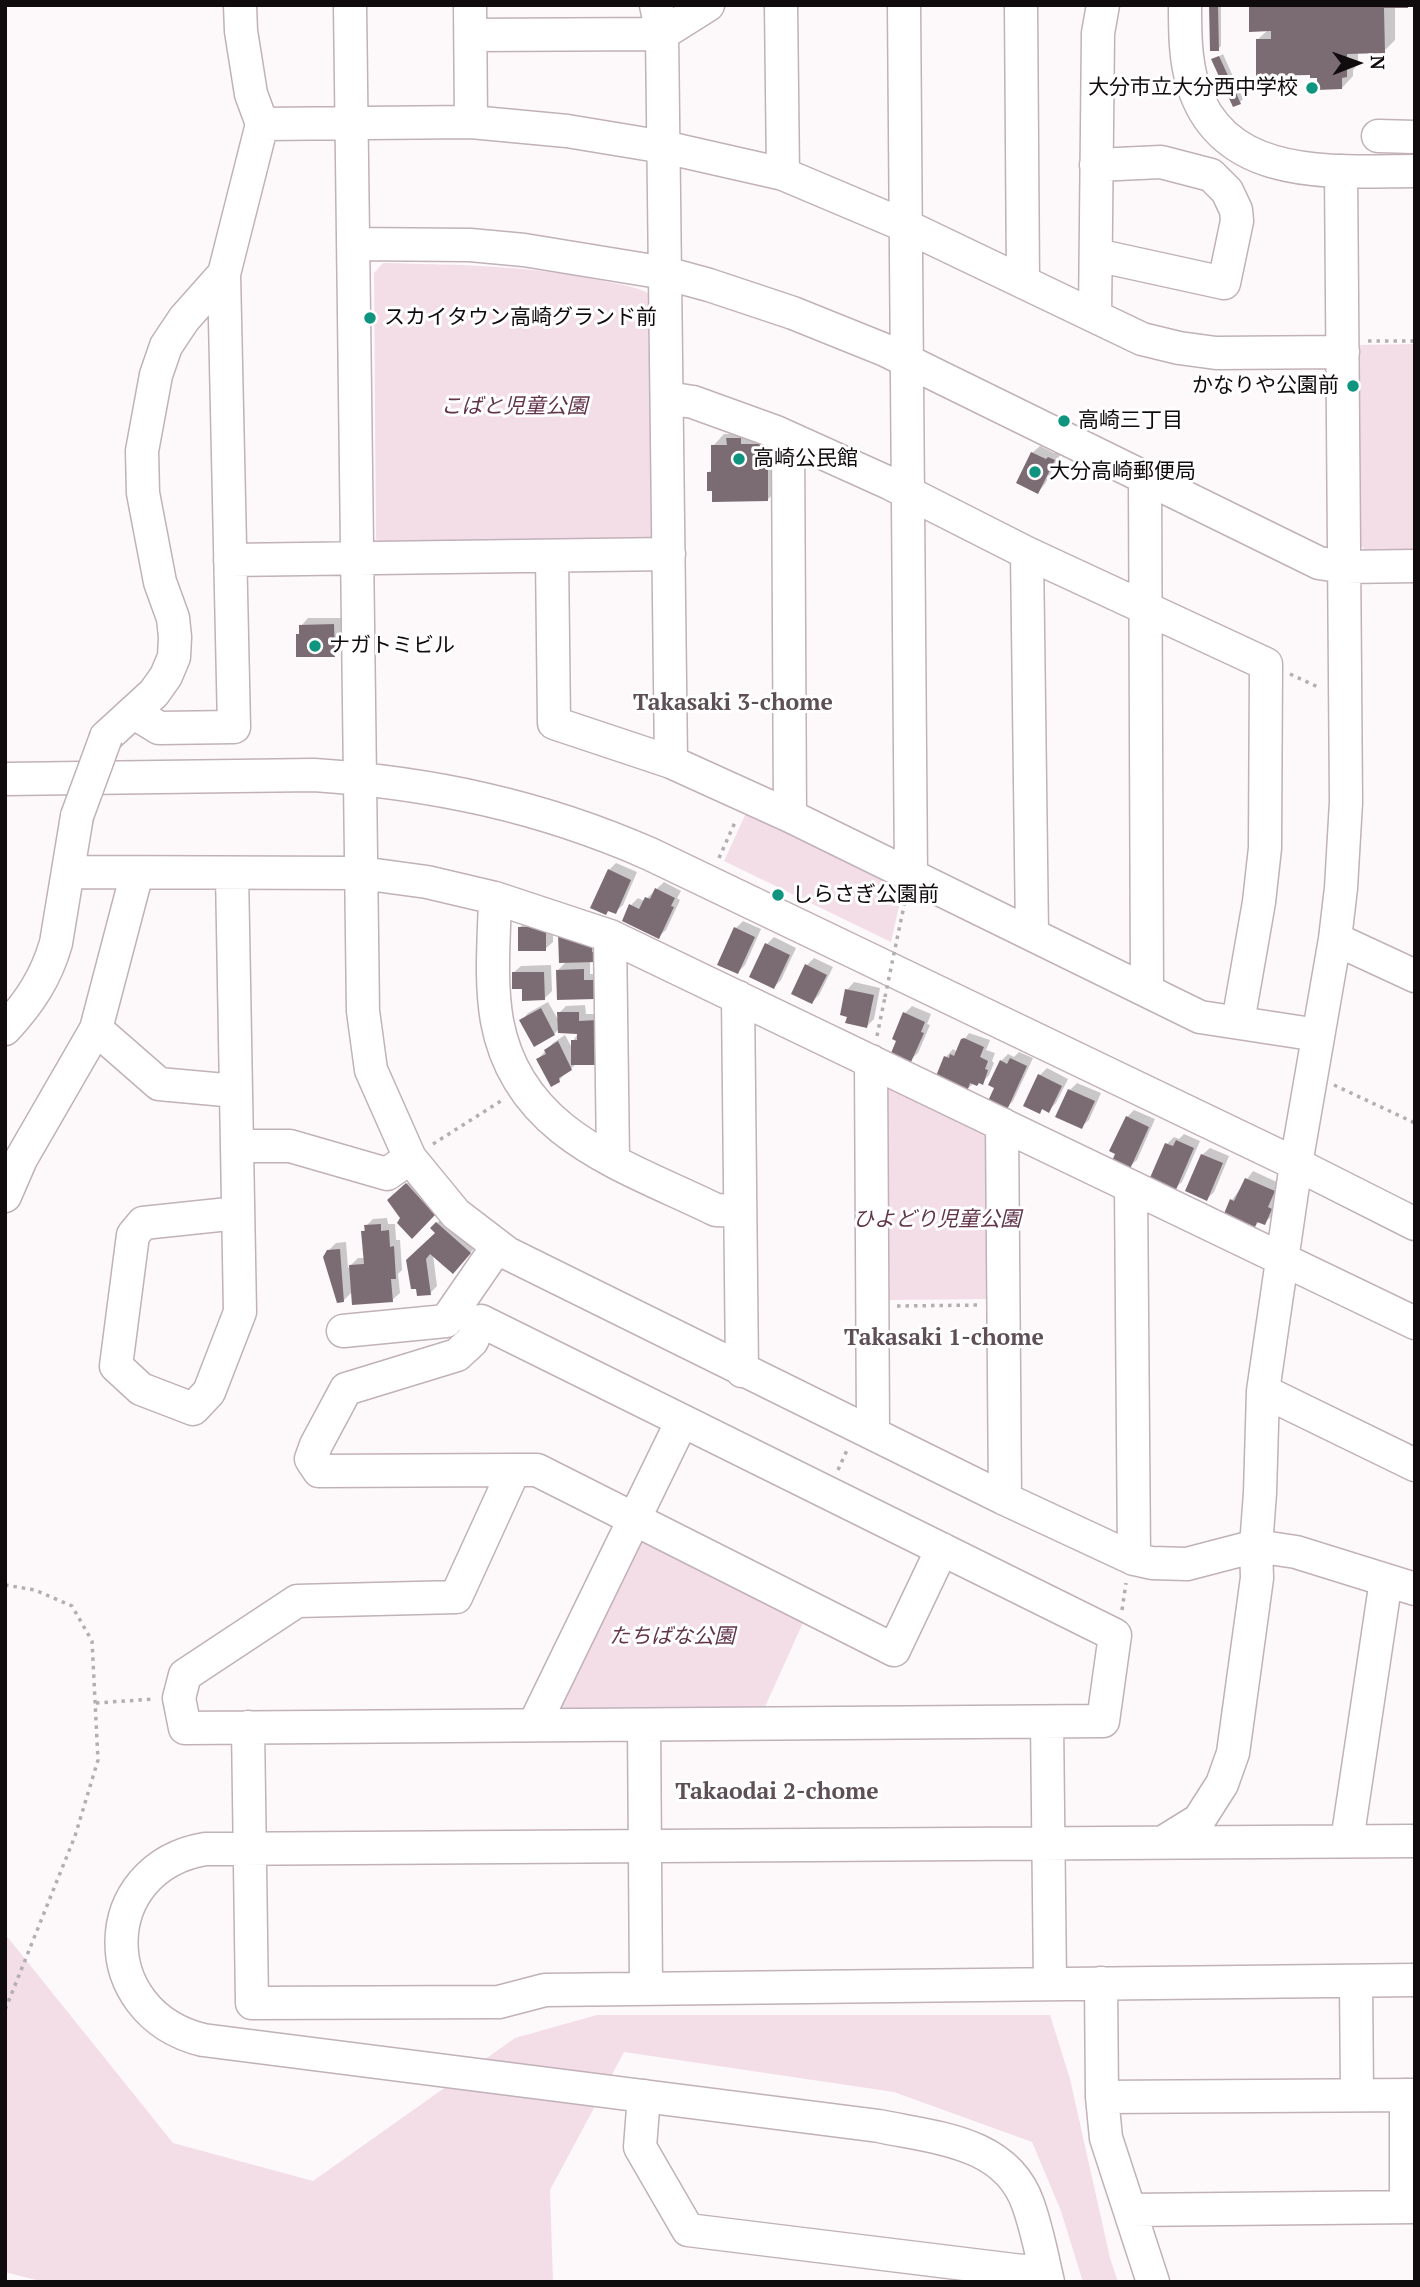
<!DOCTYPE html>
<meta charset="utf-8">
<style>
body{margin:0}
#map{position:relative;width:1420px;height:2287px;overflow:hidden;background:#fdf9fb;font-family:"PT Serif",serif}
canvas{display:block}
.frame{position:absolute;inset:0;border:7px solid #100b0d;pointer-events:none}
.north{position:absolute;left:1322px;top:28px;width:70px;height:70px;-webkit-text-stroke:5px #fff;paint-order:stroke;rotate:89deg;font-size:19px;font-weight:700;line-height:28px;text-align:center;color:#100b0d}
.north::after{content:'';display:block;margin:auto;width:24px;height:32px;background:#100b0d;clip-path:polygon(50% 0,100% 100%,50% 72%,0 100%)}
</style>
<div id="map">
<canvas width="1420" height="2287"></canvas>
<div class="frame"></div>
<div class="north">N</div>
</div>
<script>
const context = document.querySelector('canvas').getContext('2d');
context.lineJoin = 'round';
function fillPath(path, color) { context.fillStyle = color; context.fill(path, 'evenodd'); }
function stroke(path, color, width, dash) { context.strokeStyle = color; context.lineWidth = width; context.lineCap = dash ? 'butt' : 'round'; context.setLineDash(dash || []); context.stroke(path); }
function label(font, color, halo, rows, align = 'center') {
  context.font = font + ' "PT Serif","Noto Sans JP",serif'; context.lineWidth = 6; context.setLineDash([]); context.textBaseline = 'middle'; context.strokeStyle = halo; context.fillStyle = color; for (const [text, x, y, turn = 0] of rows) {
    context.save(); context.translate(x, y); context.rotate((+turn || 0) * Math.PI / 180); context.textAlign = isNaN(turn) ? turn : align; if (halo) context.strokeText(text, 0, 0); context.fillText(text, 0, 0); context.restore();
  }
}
fillPath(new Path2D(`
 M383,263C457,265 530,265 603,281C622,285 642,287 658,299L661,536L651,544L386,548L376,539L374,273Z
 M1415,344V555L1369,554L1360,545L1357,345Z
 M748,809L904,884L891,942L724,861Z
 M893,1082L984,1127L991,1141L993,1299L882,1300L881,1089Z
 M646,1539L806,1616L764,1709L561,1717L556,1704L632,1542Z
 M5,1934L173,2143L313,2181L515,2038L597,2015H1050L1070,2079L1110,2258L1118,2282H1083L1061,2211L1032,2142L894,2092L624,2052L550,2190L553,2282H44L5,2272Z`), '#f3dde7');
fillPath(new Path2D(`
 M1211,5H1221V46L1218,49Z
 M1250,5L1395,6V40L1384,51L1358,52V64L1353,70V76L1342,88L1312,73L1257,40L1268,30Z
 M1223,54L1243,99L1240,102L1213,60Z
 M739,427L778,433L779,488L768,499L708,473L713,469V446L724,434H733Z
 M1040,446L1054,453L1056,451L1061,453L1045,484L1038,492L1032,453Z
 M308,618H341V648L334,655L301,632V626Z
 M616,863L637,872L623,905L615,912L609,870Z
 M664,882L681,891L677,898L680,900L666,930L658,937L631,905L638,898L644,901Z
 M553,920V942L545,949L519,928L527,921Z
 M743,921L761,929L745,965L738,972L736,928Z
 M567,928L598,945L590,960V974H601V990L594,997L558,970L567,961Z
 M774,937L796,948L781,980L774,987L767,944Z
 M814,958L833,967L819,995L812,1002L807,965Z
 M551,965L552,991L544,999L523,987L513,973L521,966Z
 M854,982L880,988L874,1019L867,1026L847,990Z
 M548,1002L560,1023L559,1013L566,1006L585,1005L586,1014H604L577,1063L559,1080L538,1059L553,1043L565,1035L573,1050V1041L579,1032L560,1028L554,1034L521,1021L528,1013Z
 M912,1006L931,1014L927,1024L930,1025L918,1053L910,1060L905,1013Z
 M969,1033L990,1040L986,1050L995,1053L992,1061L994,1063L989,1075L982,1083H974L966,1090L939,1078L946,1057L953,1049L956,1051Z
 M1019,1052L1033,1058L1013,1101L1006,1108L996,1087L1001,1061L1008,1054L1014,1057Z
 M1047,1068L1068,1079L1056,1103L1048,1111L1043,1108L1039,1112L1040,1075Z
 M1077,1083L1101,1093L1089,1120L1081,1127L1070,1090Z
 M1134,1110L1155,1119L1137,1160L1129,1167L1127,1117Z
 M1184,1134L1200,1141L1182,1182L1174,1189L1167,1144L1174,1137L1179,1139Z
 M1210,1148L1229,1156L1214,1192L1207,1199L1202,1155Z
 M1253,1171L1281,1184L1274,1200L1278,1201L1272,1216L1264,1223L1260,1221L1253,1228L1232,1200Z
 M413,1178L441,1207L412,1236L389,1200Z
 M444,1216L477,1245L460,1265L433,1255L437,1286L430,1293L418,1287H412L437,1232L432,1228Z
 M387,1218L388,1224H395L396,1240H400L402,1270L398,1274L400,1293L392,1300L353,1291L343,1301L328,1251L336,1243L346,1242L348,1268L358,1258H365L363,1232L366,1226L373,1219Z`), '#0003');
fillPath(new Path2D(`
 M1209,5H1218L1219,51H1210Z
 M1249,5H1408V8H1384L1385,53L1347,54V77L1342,78V89L1317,90V78H1310V75L1256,76V39H1271V31L1249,32Z
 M1219,56L1241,104L1233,107L1211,59Z
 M726,438H741V444H768V501L712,502V491H707V472H711V445H727Z
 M1031,452L1046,459L1048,457L1055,460L1038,494L1016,483Z
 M334,624L335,657H296V634H299V625Z
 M608,869L631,880L616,914L608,911L606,915L590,908Z
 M655,888L675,898L671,906L674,907L659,939L622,921L629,904L639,909L645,897L650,899Z
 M518,927H546V951H518Z
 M734,927L755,937L738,974L717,965Z
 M558,934L592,946V952H597V962L559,963Z
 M765,943L790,955L774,989L749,977Z
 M805,964L827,975L812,1004L791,994Z
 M584,969V980H594L595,999L557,1000L556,970Z
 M512,972H544L545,1000L522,1001V989H512Z
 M845,989L874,995L867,1028L845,1023L847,1017L840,1015Z
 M541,1008L555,1035L534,1047L519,1020Z
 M557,1012H579V1021L597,1020V1065H571V1040H577V1034L558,1033Z
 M903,1012L925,1022L921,1032L924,1033L911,1062L891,1053L896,1041L892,1039Z
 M964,1038L984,1047L980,1057L988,1061L985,1069L988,1070L983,1085L979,1083L977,1086L970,1083L967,1092L936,1076L944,1056L949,1058L950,1054L954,1056L961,1039Z
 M558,1041L572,1070L559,1078L560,1082L551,1087L536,1059L546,1054L544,1050Z
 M1010,1058L1027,1066L1007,1110L988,1101L994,1088L988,1085L1000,1060L1007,1064Z
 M1038,1074L1062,1086L1049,1113L1042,1109L1040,1114L1023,1106Z
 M1068,1089L1095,1101L1082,1129L1055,1117Z
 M1126,1116L1149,1127L1130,1169L1112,1161L1115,1154L1109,1151Z
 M1176,1140L1194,1148L1175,1192L1149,1180L1165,1143L1173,1146Z
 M1201,1154L1223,1163L1207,1201L1185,1191Z
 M1245,1178L1275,1191L1268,1207L1272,1209L1265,1225L1257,1222L1254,1230L1223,1216L1230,1199L1234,1201Z
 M406,1183L435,1215L412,1239L397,1223L400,1218L387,1200Z
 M436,1222L471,1253L453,1274L430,1254L426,1259L431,1295L417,1296L416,1289H411L406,1260L435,1233L430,1228Z
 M381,1224V1231L389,1230L390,1247L394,1246L396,1279H391L393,1302L352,1305L349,1265L364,1264L361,1231H365L364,1225Z
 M340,1249L344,1302L337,1303L323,1257L327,1250Z`), '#7b6c73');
const minor = new Path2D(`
 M350,5L363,1011L371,1070L410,1158L456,1214L507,1253L1005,1499L1134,1559L1152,1563L1187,1564L1256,1546L1296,1552L1415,1589
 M470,5L471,122
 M656,5L662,34L671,762
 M781,5L783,174
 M904,5L911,875
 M1021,5L1023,282
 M1185,5C1185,32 1185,60 1193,85C1224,183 1334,171 1415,171
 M471,35L662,34L708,5
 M262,124L471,122L567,131L664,147L783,174L906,226L1142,339L1179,348L1216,353L1343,352
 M1378,136L1415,137
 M1096,165L1161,162L1211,175L1227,191L1236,210L1237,221L1224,283L1096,255
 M353,244L470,245L524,250L665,273L709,285L793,313L885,350L1319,563L1345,567L1415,566
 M1095,316L1098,33L1103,5
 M667,398L693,402L776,432L889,483L1027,553L1266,664L1265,848L1259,902L1238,1022
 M788,438L790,816
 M1145,477L1147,991
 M1027,553L1032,934
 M552,556L554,723L671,762L790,816L1200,1017L1318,1035
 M230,560L669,554
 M133,712L159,728L234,727L224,274
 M106,737L154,693L166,676L174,657L175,637L173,618L160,582L143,493L142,451L156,375L166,346L184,319L224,274L262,124L251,94L241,31L240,5
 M5,779L314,775C432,783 541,806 650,854L1296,1164L1415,1224
 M68,872L361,873L427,882L495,898L610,936L1415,1323
 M232,873L240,1312L209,1392L193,1409L141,1389L116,1366L133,1235L143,1223L238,1213
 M495,898C494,939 490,981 497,1021C518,1135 624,1165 716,1210L740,1211
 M610,936L613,1160
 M1335,939L1415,976
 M738,997L742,1371
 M5,1029C29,1003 46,978 56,943L77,816
 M96,1029L159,1084L236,1091
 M871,1061L873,1433
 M1002,1124L1005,1499
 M237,1146H290L387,1174L410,1158
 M1131,1187L1134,1559
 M5,1196L21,1159L96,1029L137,873
 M343,1331L446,1321L497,1247
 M1263,1391L1415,1465
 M514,1470L456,1597L297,1601L185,1675L179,1698L185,1728L1103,1721L1115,1635L481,1321L472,1341L457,1355L346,1389L316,1445L311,1459L319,1471L514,1470H537L894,1650L942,1549
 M1047,1722L1050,1984
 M534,1725L682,1421
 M644,1725L646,1988
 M248,1727L252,2003L499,2002L545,1990L1415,1980
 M1165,1841L1199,1820L1222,1784L1233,1753L1257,1578L1256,1546L1260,1493L1263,1391L1296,1164L1335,939L1341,888L1346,802L1341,171
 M1347,1841L1386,1580
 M1356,1981L1357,2095
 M1101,1983L1102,2097L1106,2138L1153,2282
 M644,2096L640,2147L688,2230L1022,2271L1045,2269
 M1102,2097L1415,2095
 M1406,2207V2095
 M1130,2210L1415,2207
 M1048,2282C1042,2256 1037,2229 1028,2204C1006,2141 935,2138 879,2126L203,2040C93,2013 95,1868 205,1849L1415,1841`);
stroke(minor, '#c1b1b8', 35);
stroke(new Path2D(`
 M1368,341H1415
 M1290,674L1318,687
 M719,858L736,820
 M897,939L905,901
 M877,1036L885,997
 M1334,1085L1415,1123
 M433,1144L504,1099
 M897,1306L980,1305
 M838,1470L848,1448
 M5,1585L35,1590L72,1606L92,1641L98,1760L75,1836L5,2010
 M1122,1610L1126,1583
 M96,1703L154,1699`), '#b3aeb0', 3.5, [3.5, 5]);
stroke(minor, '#fff', 32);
const minorBridge = new Path2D(`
 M77,816L106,737`);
stroke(minorBridge, '#c1b1b8', 35, []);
stroke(new Path2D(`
 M885,997L897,939`), '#b3aeb0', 3.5, [3.5, 5]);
stroke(minorBridge, '#fff', 32);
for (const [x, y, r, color] of [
 [1312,88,7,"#0f957f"],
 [370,318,7,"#0f957f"],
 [1353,386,7,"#0f957f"],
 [1064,421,7,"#0f957f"],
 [739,459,7,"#0f957f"],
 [1035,472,7,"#0f957f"],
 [315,646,7,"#0f957f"],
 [778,895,7,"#0f957f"]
]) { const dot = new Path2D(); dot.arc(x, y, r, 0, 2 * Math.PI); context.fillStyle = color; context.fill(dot); stroke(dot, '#fff', 2.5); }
label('21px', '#100b0d', '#fff', [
 ["大分市立大分西中学校",1298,88,"right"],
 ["スカイタウン高崎グランド前",384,318],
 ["かなりや公園前",1339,386,"right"],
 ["高崎三丁目",1078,421],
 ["高崎公民館",753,459],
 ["大分高崎郵便局",1049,472],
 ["ナガトミビル",329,646],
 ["しらさぎ公園前",792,895]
], 'left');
label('italic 21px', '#61344a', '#fff', [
 ["こばと児童公園",514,407],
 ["ひよどり児童公園",937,1220],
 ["たちばな公園",672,1637]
]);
label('bold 23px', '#5d4f55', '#fff', [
 ["Takasaki 3-chome",733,703],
 ["Takasaki 1-chome",944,1338],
 ["Takaodai 2-chome",777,1792]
]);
</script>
